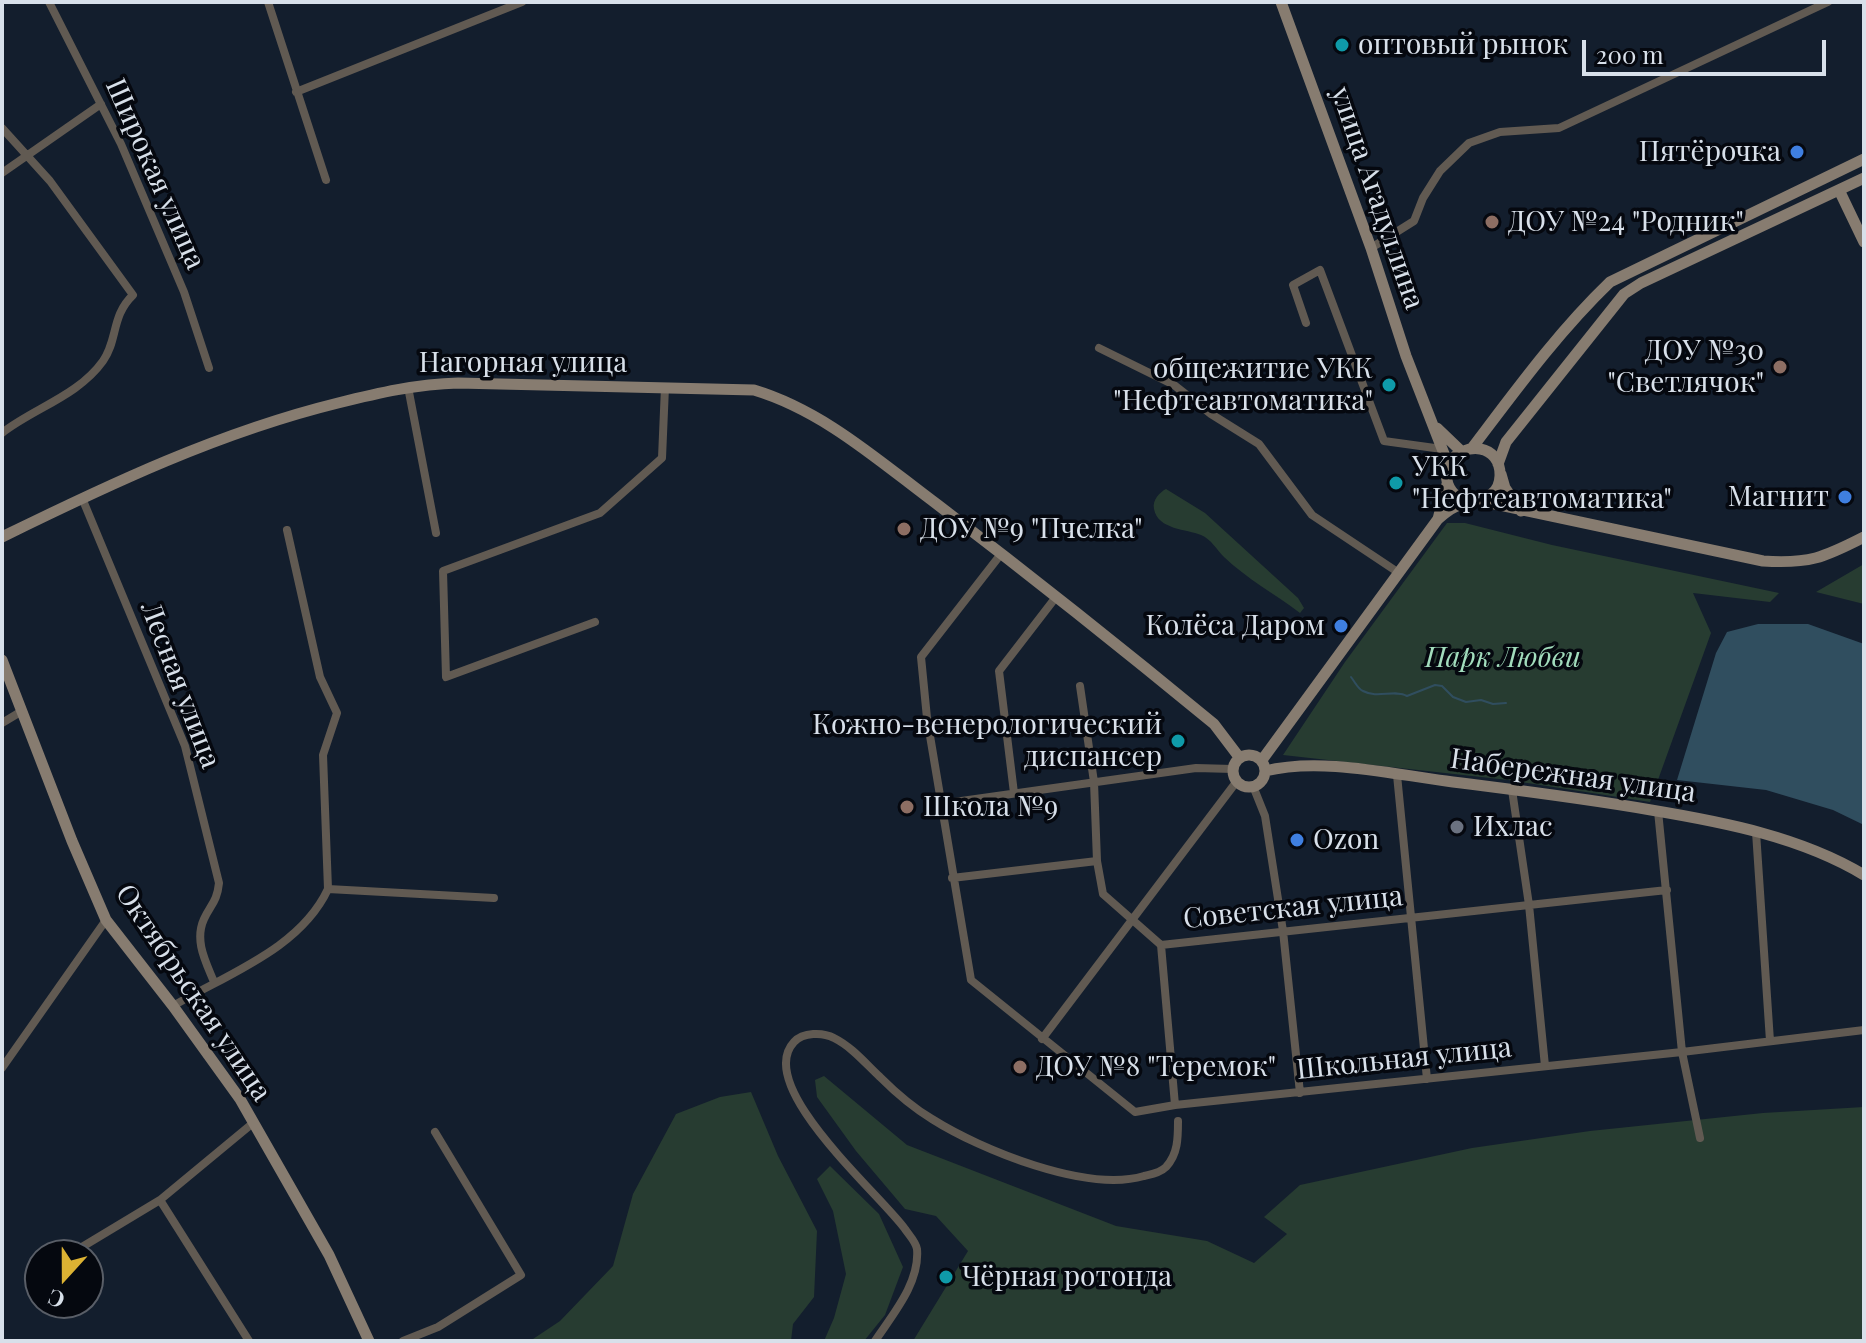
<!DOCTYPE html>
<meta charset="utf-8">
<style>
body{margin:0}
#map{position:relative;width:1866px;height:1343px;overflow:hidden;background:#131e2d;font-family:"Playfair Display",serif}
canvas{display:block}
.frame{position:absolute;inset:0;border:4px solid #d8e0ea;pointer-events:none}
.north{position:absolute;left:24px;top:1239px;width:80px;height:80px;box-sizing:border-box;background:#05080f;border:2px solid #595e67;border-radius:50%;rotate:201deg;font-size:22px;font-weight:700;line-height:32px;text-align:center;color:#d8e0ea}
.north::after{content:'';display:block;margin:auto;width:28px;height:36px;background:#dcb233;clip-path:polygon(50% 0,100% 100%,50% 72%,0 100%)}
.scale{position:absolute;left:1582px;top:40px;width:244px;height:36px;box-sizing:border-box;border:4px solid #d8e0ea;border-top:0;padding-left:10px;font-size:24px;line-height:28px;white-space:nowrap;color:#d8e0ea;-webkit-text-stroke:6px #05080f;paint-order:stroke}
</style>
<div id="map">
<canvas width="1866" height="1343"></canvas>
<div class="frame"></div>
<div class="north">С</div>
<div class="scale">200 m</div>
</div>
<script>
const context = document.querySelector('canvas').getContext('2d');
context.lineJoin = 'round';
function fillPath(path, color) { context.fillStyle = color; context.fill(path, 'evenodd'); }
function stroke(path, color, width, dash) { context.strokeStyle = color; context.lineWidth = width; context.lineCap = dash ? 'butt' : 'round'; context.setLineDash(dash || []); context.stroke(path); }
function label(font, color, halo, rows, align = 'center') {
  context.font = font + ' "Playfair Display",serif'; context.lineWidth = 7; context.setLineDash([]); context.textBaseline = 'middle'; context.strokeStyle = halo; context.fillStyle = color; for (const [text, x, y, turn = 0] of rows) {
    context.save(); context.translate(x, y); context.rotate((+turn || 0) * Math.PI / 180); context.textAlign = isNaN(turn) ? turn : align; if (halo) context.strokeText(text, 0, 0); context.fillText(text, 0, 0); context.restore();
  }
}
fillPath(new Path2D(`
 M1166,489L1205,513L1298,598L1304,608L1300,613C1275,594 1247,579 1224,557C1217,550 1211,539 1201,535C1187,529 1158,530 1154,509C1152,500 1160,492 1166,489Z
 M1447,523H1465L1552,545L1779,593L1770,602L1693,593L1711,633L1650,802L1508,780L1283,755L1345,662Z
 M1864,564V604L1816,592Z
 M824,1076L907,1145L1116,1226L1207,1241L1254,1263L1287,1234L1264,1217L1300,1185L1472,1148L1590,1131L1763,1113L1864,1107V1341H913L968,1251L936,1216L905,1209L856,1151L817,1097L815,1080Z
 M751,1092L778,1156L817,1231L814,1297L793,1324L791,1341H530L560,1321L613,1266L633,1194L676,1114L720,1097Z
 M830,1166L879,1214L903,1267L885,1315L864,1341H824L834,1318L846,1274L833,1211L817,1179Z`), '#273c31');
fillPath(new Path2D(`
 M1758,624H1808L1864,644V825L1833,810L1766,790L1677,780L1716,653L1727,632Z`), '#304e5f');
stroke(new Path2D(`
 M1351,677C1355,682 1358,689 1363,691C1378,699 1394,689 1407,696L1435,685L1442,686L1453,697L1466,702L1481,700L1493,704L1506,703`), '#304e5f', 2);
stroke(new Path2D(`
 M49,2L121,144L184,292L209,368
 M268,2L326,180
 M296,92L522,2
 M2,128L50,181L133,295C111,316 118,340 103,361C78,396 34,408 2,433
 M2,173L101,104
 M1371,248L1414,221L1423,198L1440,171L1469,143L1500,132L1559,128L1828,2
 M1306,323L1293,285L1320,270L1384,441L1442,449
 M1099,348L1174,385L1211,414L1259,444L1312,515L1399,573
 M408,387L436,533
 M82,498L185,746L219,883C217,902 211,904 204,919C194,941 206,962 214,982
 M1001,554L921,657L927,718L971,980L1135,1112L1175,1105L1682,1052L1864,1030
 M595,622L446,677L443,571L600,513L662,458L665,387
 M1080,686L1094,782L1097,861L1103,894L1161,945L1667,890
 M2,723L22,711
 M1397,775L1427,1079
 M1253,786L1265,816L1283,931L1300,1093
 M1512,790L1529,905L1545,1066
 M1014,793L999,671L1056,597
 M940,804L1196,768L1233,769
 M1658,811L1682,1052L1700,1138
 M1756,832L1770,1041
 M952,878L1097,861
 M328,889L494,898
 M1161,945L1175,1105
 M173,1006C227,974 300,949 328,889L323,755L337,713L320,677L287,530
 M1042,1039L1237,781
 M2,1068L106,920
 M160,1200L249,1341
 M77,1250L160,1200L253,1123
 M403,1341L438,1327L521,1275L435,1132
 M875,1341C893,1314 920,1283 917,1249C916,1242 909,1235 905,1229C880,1194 753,1086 794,1042C803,1032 823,1032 834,1038C852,1047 865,1063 880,1077C896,1093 912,1107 932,1119C981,1150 1087,1193 1144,1176C1152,1174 1160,1173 1166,1167C1178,1154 1178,1138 1178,1121`), '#615a52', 8);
stroke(new Path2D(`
 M1281,2L1371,248L1406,356L1448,464
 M1839,190L1864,242
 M1437,428L1461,451
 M1472,448C1516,390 1558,332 1610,282L1864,159
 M1498,464L1506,442L1624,294L1641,283L1864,178
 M1501,474L1505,488L1521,511
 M1481,501L1763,561C1809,564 1823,558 1864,537
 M1438,519L1447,484
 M2,537C110,484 220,432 338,403C378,393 417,384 458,383L754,390C824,411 880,462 938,505C1031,576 1123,649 1214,724L1239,757
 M2,660L72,841L106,920L173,1006L240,1099L329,1255L369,1341
 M1233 771a16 16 0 1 1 32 0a16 16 0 1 1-32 0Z
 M1262,760L1438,519C1446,512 1454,506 1464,503C1480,498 1499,499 1500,476C1501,444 1464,440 1448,464C1443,482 1450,495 1467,502
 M1265,771C1320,757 1391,774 1446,781C1515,790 1583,798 1651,810C1723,822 1801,837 1864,875`), '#877c70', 11);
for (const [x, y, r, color] of [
 [1342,45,8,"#0f9aa8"],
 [1797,152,8,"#3f7fe0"],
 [1492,222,8,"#8d6e63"],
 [1780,367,8,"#8d6e63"],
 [1389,385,8,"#0f9aa8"],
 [1396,483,8,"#0f9aa8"],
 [1845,497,8,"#3f7fe0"],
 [904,529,8,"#8d6e63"],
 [1341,626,8,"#3f7fe0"],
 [1178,741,8,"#0f9aa8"],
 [907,807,8,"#8d6e63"],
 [1457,827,8,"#6b7280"],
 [1297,840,8,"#3f7fe0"],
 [1020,1067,8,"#8d6e63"],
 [946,1277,8,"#0f9aa8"]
]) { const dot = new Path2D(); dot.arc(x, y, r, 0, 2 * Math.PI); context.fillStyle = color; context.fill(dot); stroke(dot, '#05080f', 3); }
label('28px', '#d8e0ea', '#05080f', [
 ["оптовый рынок",1358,45],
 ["Пятёрочка",1781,152,"right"],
 ["ДОУ №24 \"Родник\"",1508,222],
 ["ДОУ №30",1764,351,"right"],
 ["\"Светлячок\"",1764,383,"right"],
 ["общежитие УКК",1373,369,"right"],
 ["\"Нефтеавтоматика\"",1373,401,"right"],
 ["УКК",1412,467],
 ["\"Нефтеавтоматика\"",1412,499],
 ["Магнит",1829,497,"right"],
 ["ДОУ №9 \"Пчелка\"",920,529],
 ["Колёса Даром",1325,626,"right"],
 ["Кожно-венерологический",1162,725,"right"],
 ["диспансер",1162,757,"right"],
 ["Школа №9",923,807],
 ["Ихлас",1473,827],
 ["Ozon",1313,840],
 ["ДОУ №8 \"Теремок\"",1036,1067],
 ["Чёрная ротонда",962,1277]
], 'left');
label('28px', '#d8e0ea', '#05080f', [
 ["Широкая улица",155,174,66],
 ["улица Агадуллина",1377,198,71],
 ["Нагорная улица",523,363],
 ["Лесная улица",180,685,69],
 ["Набережная улица",1573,776,8],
 ["Советская улица",1293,908,-6],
 ["Октябрьская улица",193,993,56],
 ["Школьная улица",1404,1059,-6]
]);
label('italic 28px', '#a2ddbd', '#05080f', [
 ["Парк Любви",1503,658]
]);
</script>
